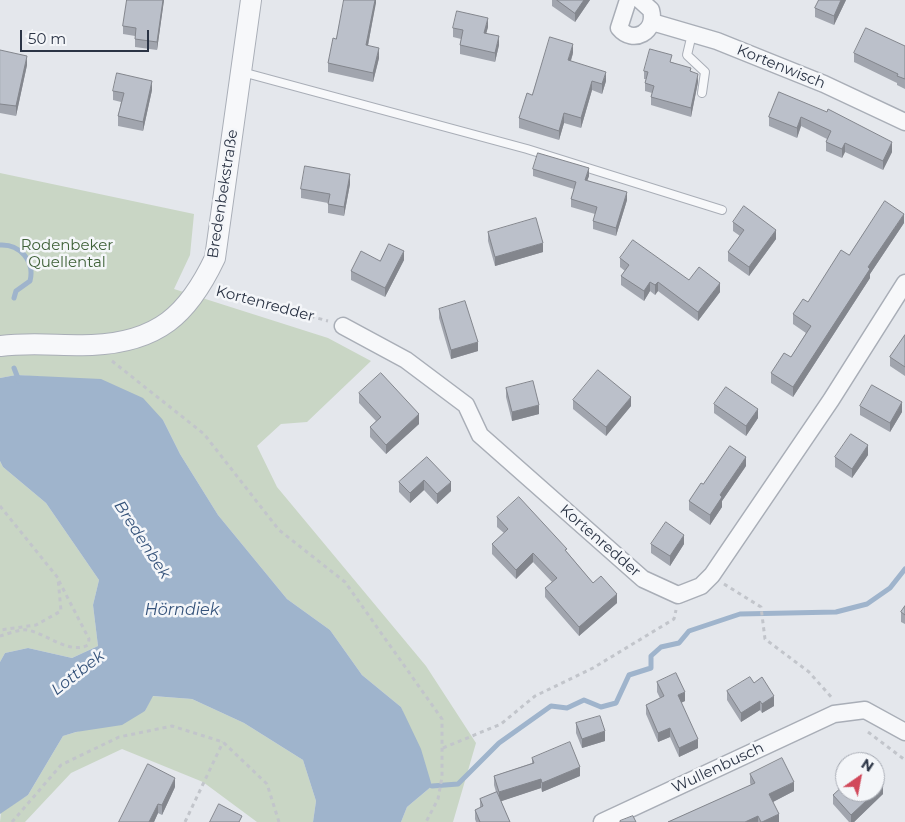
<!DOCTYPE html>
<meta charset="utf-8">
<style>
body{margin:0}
#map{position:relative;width:905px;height:822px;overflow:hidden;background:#e4e7ec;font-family:Montserrat,sans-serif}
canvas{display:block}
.north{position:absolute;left:835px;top:752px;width:50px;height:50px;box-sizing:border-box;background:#f4f6f9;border:1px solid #a4a8b1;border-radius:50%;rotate:33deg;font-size:14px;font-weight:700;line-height:20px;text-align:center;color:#2b3445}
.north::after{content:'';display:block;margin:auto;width:18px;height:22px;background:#d1495b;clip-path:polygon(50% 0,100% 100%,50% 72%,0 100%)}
.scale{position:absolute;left:20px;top:30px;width:129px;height:22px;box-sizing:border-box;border:2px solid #2b3445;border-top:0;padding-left:6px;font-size:15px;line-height:18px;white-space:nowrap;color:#2b3445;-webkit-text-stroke:4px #f4f6f9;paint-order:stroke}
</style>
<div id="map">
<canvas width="905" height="822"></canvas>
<div class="north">N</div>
<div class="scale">50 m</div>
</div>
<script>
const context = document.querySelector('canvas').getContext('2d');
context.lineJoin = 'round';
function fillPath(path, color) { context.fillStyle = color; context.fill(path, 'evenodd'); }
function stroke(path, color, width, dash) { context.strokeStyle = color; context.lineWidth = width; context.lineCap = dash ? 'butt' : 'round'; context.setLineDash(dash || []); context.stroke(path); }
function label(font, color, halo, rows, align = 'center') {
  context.font = font + ' Montserrat,sans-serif'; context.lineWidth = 5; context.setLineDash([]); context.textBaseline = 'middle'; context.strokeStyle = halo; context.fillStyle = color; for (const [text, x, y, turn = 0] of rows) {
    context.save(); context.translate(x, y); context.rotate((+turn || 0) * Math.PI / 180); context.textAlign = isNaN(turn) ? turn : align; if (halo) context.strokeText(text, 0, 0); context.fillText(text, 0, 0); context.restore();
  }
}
fillPath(new Path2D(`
 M0,173L194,214L190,255L174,289L328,338L371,361L307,422L281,424L257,446L277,487L426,666L476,743L453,822H401L407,807L432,786L401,707L362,675L330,630L287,599L218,515L180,454L163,420L70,379L16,375L0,378Z
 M0,461L3,467L46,503L99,580L93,605L98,646L72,658L28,648L5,653L0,662Z
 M152,696L192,699L244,723L303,760L316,801L313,822H257L203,782L122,749L71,773L25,822H0L1,812L28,795L63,736L145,711Z`), '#c9d6c5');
fillPath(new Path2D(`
 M16,375L101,379L143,398L163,420L180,454L218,515L287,599L330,630L362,675L401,707L421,749L432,786L407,807L401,822H313L316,801L303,760L244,723L192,699L153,696L145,711L122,725L76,732L63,736L28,795L0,814V662L5,653L28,648L72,658L98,646L93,605L99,580L46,503L3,467L0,461V378Z`), '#9fb4cc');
stroke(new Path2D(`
 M0,245C20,244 35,261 30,281L16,291L14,298
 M14,368L19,381
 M432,786L458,784L499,743L551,706L567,708L584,700L601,707L616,703L629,675L651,668V656L661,647L679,643L689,631L740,614L836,612L867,604L890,588L905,569`), '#9fb4cc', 5);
const service = new Path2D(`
 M692,34L687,55L705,72L702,93
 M242,72L527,149L722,210`);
const minor = new Path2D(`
 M628,0L619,28C633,45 657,32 651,10L640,0
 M652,22L717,41L824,84L905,122
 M343,326L406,360L466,405L480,435L643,579L678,595L701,586L712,575L831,400L905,283
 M602,822L834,714L865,710L905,732`);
const tertiary = new Path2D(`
 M0,346C30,342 62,346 92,345C158,342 188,315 215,258L251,0`);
stroke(service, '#a9aeb7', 10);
stroke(minor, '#a9aeb7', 19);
stroke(tertiary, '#a9aeb7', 22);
stroke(new Path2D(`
 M218,291L328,321
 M112,361L204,434L279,530L345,582L442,719V777L438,799L426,822
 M0,506L58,578L61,611L36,625L0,630
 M724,584L761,607L765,639L809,672L832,698
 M0,636C8,634 19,629 27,630C46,633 69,655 88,645L89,639L59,581
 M868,732L905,760
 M443,748L501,724L535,696L593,668L674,619L676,610
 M12,822L61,765L119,737L172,726L223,742L267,784L279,822
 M185,822L223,742`), '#c2c5cb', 3, [4, 4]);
stroke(service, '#f7f8fa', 8);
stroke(minor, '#f7f8fa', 16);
stroke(tertiary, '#f7f8fa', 20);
fillPath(new Path2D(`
 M127,0H164L157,50L135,47V36L123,34V26Z
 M376,0L368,46L379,58L373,82L328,72V63L336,39Z
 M552,0H590L575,22L552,6Z
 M819,0H846L834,25L815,17V8Z
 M488,27L486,33L499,45L495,62L460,54V45L461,39L453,37V28Z
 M905,46V89L897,85V83L854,62V53Z
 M0,50L27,65L16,116L0,113Z
 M573,53L571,61L606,81L602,94L592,90L581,128L564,123L559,140L519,128V118L532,95Z
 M672,62L691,71L698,82L691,117L651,105V97L652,93L645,91V83L646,79H644V71Z
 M152,90L143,131L118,126V116L121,102L113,100V91Z
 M779,92L892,152L883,170L845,152L842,158L826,151V142L827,139L801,126L797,138L769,126V117Z
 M533,169L589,176L587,180L627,200L616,236L593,229V221L595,214L571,207V199L574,189L533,176Z
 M350,184L344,216L328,213V203L301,198V189Z
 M733,222L776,239L749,276L728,261V252L740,236L733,231Z
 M904,223L870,274V278L793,397L771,383V373L791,357L806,333L793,324V314L808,302L849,255Z
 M488,232L543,252L495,266L488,241Z
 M620,258L689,280L720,292L698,321L658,291L655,295L650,291L644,301L621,285V276L625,271L620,267Z
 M404,260L385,297L351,280V271L380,261Z
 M439,309L478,351L451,359L439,318Z
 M905,335V376L890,366V357Z
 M506,388L539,414L512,421L506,397Z
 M359,393L419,424L386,454L370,437V427L376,421L359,403Z
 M573,400L631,406L606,436L573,409Z
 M714,404L758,418L746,436L714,413Z
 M860,406L902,412L890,432L860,415Z
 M868,455L852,478L835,467V457Z
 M427,457L451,491L437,504L424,490L410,503L399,492V482Z
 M746,466L722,501V507L710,525L689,510V501L703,484Z
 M497,517L567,552L593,583L617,603L579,636L545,597V588L552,582L533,562L516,579L492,554V544L504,533L497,527Z
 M651,544H684L670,566L651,553Z
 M905,606V624L901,622V612Z
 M657,682L685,701L681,703L698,748L679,757L670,737L658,742L646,714V705L660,698L657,692Z
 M754,683L774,706L762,713L760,710L741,722L727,700V691Z
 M576,723L605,741L582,748L576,733Z
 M532,758L580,776L542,792L541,788L501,801L510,822H476L475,819V810L480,808V799L496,792L494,785V776L532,763Z
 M750,774L794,791L773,802L779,822H668L751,785L750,783Z
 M175,787L162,815L158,813L154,822H119Z
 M883,794L854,822H849L833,804V795Z`), '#a1a5ae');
fillPath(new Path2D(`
 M163,0H164L157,50V42Z
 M375,0H376V3L366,55V45Z
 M584,0H590L575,22V13Z
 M841,0H846L834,25V16Z
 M488,18V27L484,42V33Z
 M499,36V45L495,62V53Z
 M573,44V53L568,69V60Z
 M379,48V58L373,82V73Z
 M27,56V65L16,116V106Z
 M606,72V81L602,94V84Z
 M698,74V82L691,117V108Z
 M152,81V90L143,131V122Z
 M592,81V90L581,128V118Z
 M564,113V123L559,140V131Z
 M801,117V126L797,138V128Z
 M892,142V152L883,170V161Z
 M845,143V152L842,158V149Z
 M589,168V176L585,187V180Z
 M350,174V184L344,216V207Z
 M627,192V200L616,236V228Z
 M904,214V223L870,274V278L793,397V387L868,267Z
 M776,230V239L749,276V267Z
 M543,243V252L495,266V257Z
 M404,251V260L385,297V288Z
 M650,282V291L644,301V291Z
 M658,282V291L655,295V285Z
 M720,283V292L698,321V312Z
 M478,342V351L451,359V350Z
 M631,397V406L606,436V427Z
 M902,402V412L890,432V423Z
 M539,405V414L512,421V412Z
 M758,409V418L746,436V426Z
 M419,414V424L386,454V445Z
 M868,445V455L852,478V469Z
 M746,457V466L722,501V507L710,525V515L720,495Z
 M424,480V490L410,503V493Z
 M451,482V491L437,504V494Z
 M684,535V544L670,566V556Z
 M533,553V562L516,579V570Z
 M617,594V603L579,636V627Z
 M685,692V701L678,704V695Z
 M774,696V706L762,713V704Z
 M760,701V710L741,722V713Z
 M670,728V737L658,742V733Z
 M605,731V741L582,748V739Z
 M698,739V748L679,757V748Z
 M580,767V776L542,792V783Z
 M175,778V787L162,815V805Z
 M541,779V788L499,802V792Z
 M794,782V791L769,804V794Z
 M883,785V794L854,822H851V815Z
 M158,804V813L154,822H149Z
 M779,814V822H762Z
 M758,816V822H745Z`), '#83868d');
const building = new Path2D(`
 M127,0H163L157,42L135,39L136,28L123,26Z
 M344,0H375L366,45L379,48L373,73L328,63L333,38L336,39Z
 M557,0H584L575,13Z
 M819,0H841L834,16L815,8Z
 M457,11L488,18L484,33L499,36L495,53L460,45L463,30L453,28Z
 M866,28L905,46V79L897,76L898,74L854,53Z
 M550,37L573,44L568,60L606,72L602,84L592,81L581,118L564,113L559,131L519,118L527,93L532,95Z
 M650,49L672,55L670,62L691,68L690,71L698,74L691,108L651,97L654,86L645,83L648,72L644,71Z
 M0,50L27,56L16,106L0,104Z
 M117,73L152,81L143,122L118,116L124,93L113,91Z
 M779,92L827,112L828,109L892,142L883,161L845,143L842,149L826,142L831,131L801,117L797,128L769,117Z
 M538,153L589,168L585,180L627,192L616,228L593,221L597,207L571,199L576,182L533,169Z
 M305,166L350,174L344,207L328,204L330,194L301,189Z
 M885,201L904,214L868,267L870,269L793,387L771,373L784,353L791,357L811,326L793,314L803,299L808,302L841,250L849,255Z
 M744,206L776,230L749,267L728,252L744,230L733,222Z
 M536,218L543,243L495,257L488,232Z
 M633,240L689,280L699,267L720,283L698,312L658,282L655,285L650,282L644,291L621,276L629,265L620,258Z
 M389,244L404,251L385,288L351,271L361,251L380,261Z
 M465,301L478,342L451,350L439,309Z
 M905,335V367L890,357Z
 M598,370L631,397L606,427L573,400Z
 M381,373L419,414L386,445L370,427L381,417L359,393Z
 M533,381L539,405L512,412L506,388Z
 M872,385L902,402L890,423L860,406Z
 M726,387L758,409L746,426L714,404Z
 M851,434L868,445L852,469L835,457Z
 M730,446L746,457L720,495L722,497L710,515L689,501L701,483L703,484Z
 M427,457L451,482L437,494L424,480L410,493L399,482Z
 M519,497L567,549L565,550L593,583L601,576L617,594L579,627L545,588L557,578L533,553L516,570L492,544L508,529L497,517Z
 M666,522L684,535L670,556L651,544Z
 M905,606V615L901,612Z
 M676,673L685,692L678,695L698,739L679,748L670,728L658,733L646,705L664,696L657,682Z
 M750,677L754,683L762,677L774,696L762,704L760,701L741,713L727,691Z
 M600,716L605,731L582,739L576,723Z
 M570,742L580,767L542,783L541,779L499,792L494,776L534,763L532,758Z
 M782,758L794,782L769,794L779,814L762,822H761L758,816L745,822H668L755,783L750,774Z
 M148,764L175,778L162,805L158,804L149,822H119Z
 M875,775L883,785L851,815L833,795L845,784V792H875Z
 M497,792L510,822H480L475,810L483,806L480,799Z
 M219,804L242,816L239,822H210Z
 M633,816L636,822H620V821Z`);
fillPath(building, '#bbc0ca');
stroke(building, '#83868d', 1);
label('15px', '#2b3445', '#f4f6f9', [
 ["Kortenwisch",781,67,22],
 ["Bredenbekstraße",223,194,-81],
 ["Kortenredder",265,304,15],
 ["Kortenredder",600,541,41],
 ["Wullenbusch",718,768,-25]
]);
label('15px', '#3f6138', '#f4f6f9', [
 ["Rodenbeker",67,246],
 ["Quellental",67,263]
]);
label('italic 16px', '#34527a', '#f4f6f9', [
 ["Bredenbek",142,540,57],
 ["Hörndiek",182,610],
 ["Lottbek",78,673,-38]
]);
</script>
